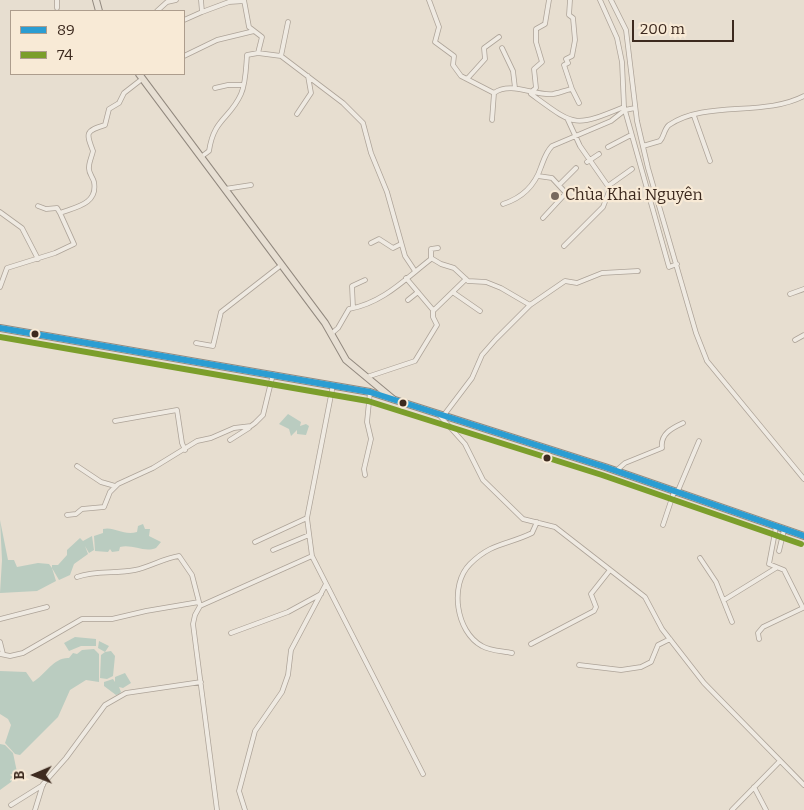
<!DOCTYPE html>
<meta charset="utf-8">
<style>
body{margin:0}
#map{position:relative;width:804px;height:810px;overflow:hidden;background:#e7ded0;font-family:Bitter,serif}
canvas{display:block}
.legend{position:absolute;left:10px;top:10px;width:175px;height:65px;box-sizing:border-box;background:#f8ead6;border:1px solid #ad9d8d;margin:0;padding:6px 9px;list-style:none;font-size:15px;color:#3d2a1f}
.legend li{display:flex;align-items:center;gap:10px;height:25px}
.legend b{width:25px;border:1px solid #ad9d8d}
.north{position:absolute;left:10px;top:750px;width:50px;height:50px;-webkit-text-stroke:4px #f8ead6;paint-order:stroke;rotate:269deg;font-size:14px;font-weight:700;line-height:20px;text-align:center;color:#3d2a1f}
.north::after{content:'';display:block;margin:auto;width:18px;height:22px;background:#3d2a1f;clip-path:polygon(50% 0,100% 100%,50% 72%,0 100%)}
.scale{position:absolute;left:632px;top:20px;width:102px;height:22px;box-sizing:border-box;border:2px solid #3d2a1f;border-top:0;padding-left:6px;font-size:15px;line-height:18px;white-space:nowrap;color:#3d2a1f;-webkit-text-stroke:4px #f8ead6;paint-order:stroke}
</style>
<div id="map">
<canvas width="804" height="810"></canvas>
<ul class="legend">
<li><b style="height:6px;background:#2b9dd2"></b>89</li>
<li><b style="height:6px;background:#7b9e2b"></b>74</li>
</ul>
<div class="north">B</div>
<div class="scale">200 m</div>
</div>
<script>
const context = document.querySelector('canvas').getContext('2d');
context.lineJoin = 'round';
function fillPath(path, color) { context.fillStyle = color; context.fill(path, 'evenodd'); }
function stroke(path, color, width, dash) { context.strokeStyle = color; context.lineWidth = width; context.lineCap = dash ? 'butt' : 'round'; context.setLineDash(dash || []); context.stroke(path); }
function label(font, color, halo, rows, align = 'center') {
  context.font = font + ' Bitter,serif'; context.lineWidth = 4.5; context.setLineDash([]); context.textBaseline = 'middle'; context.strokeStyle = halo; context.fillStyle = color; for (const [text, x, y, turn = 0] of rows) {
    context.save(); context.translate(x, y); context.rotate((+turn || 0) * Math.PI / 180); context.textAlign = isNaN(turn) ? turn : align; if (halo) context.strokeText(text, 0, 0); context.fillText(text, 0, 0); context.restore();
  }
}
fillPath(new Path2D(`
 M288,414L301,422L300,426L306,424L309,426L306,435L297,434V430L291,436L289,429L279,424Z
 M0,520L8,560H14L17,567L38,563L49,564L52,568V565H58L67,555V550L80,538L83,541L92,536L94,550L89,553L85,546L88,554L74,564L70,575L59,580L52,568L56,581L37,591L0,593L2,560Z
 M143,524L145,529H150L149,536L161,542L156,548C144,553 133,544 120,547L119,551L112,552L110,549L108,552L95,551L94,536L103,533V529C114,526 123,536 137,532L138,526Z
 M75,637L96,639V646H81L69,651L64,643Z
 M99,641L109,646L105,652L111,651L115,656L113,676L107,679L100,678L101,655L105,652L98,648Z
 M94,649L99,654V682L86,680L70,690L58,717L20,755L15,754L5,743L11,725L8,719L0,714V671L26,672L33,682C46,674 54,657 69,658L73,653L77,654L82,650Z
 M125,673L131,683L123,688L119,687L121,692L119,694L116,695L104,686V682L113,679L115,682V677Z
 M0,744L5,745L13,753L17,772L11,782L0,790Z`), '#baccc0');
const minor = new Path2D(`
 M57,0V8
 M244,0L249,27L262,37L258,53
 M429,0L439,27L435,42L454,56L453,65L461,76L494,93
 M600,0L617,38L622,62L624,107L669,267L677,264
 M611,0L626,30L637,121L648,168L696,333L707,361L804,479
 M157,11L167,2L176,0
 M202,12L229,2L244,1
 M184,20L202,12L201,0
 M502,48L513,71L515,88
 M184,56L217,40L254,31
 M281,56L288,22
 M467,79L485,59L484,48L499,37
 M215,88L228,85H243
 M572,89L579,103
 M531,92L536,88L534,69L542,62L536,42V29L545,24L549,0
 M494,93C511,81 534,96 553,94C559,93 566,90 572,89L564,65L568,63L566,59L572,56L575,40L573,18L569,15L570,0
 M531,94C575,126 573,128 624,107
 M297,114L311,93L308,76
 M694,116L710,161
 M492,120L494,93
 M643,146L660,141C664,137 664,129 669,125C706,100 764,117 804,96
 M608,147L631,135
 M201,157L209,151C214,118 230,119 241,94C246,83 246,67 247,55L258,53L281,56L343,103L363,123L371,153L387,192L405,256L415,271
 M587,162L599,154
 M538,176L552,178L566,193L543,218
 M559,185L576,168
 M608,186L632,169
 M225,189L251,185
 M503,204C522,198 535,185 541,167C544,159 546,152 552,146L611,121L625,110L635,108
 M38,206L46,209L57,208L60,213
 M0,212L22,228L38,259
 M371,243L379,239L393,248L401,244
 M564,246L603,207L610,189L580,146L568,120
 M431,258L441,264L454,268L468,281L486,282L501,288L530,305
 M0,287L7,268L55,253L74,244L60,213C76,207 98,204 94,182C93,177 88,173 89,167C89,162 92,156 93,151C86,133 85,131 105,125L109,109L119,103L124,93L142,79
 M454,293L480,311
 M790,294L804,289
 M408,300L418,292
 M353,308L352,286L365,280
 M433,311L466,279
 M331,334L338,328L349,309C383,303 405,279 431,259V249L438,248
 M795,340L804,335
 M196,343L213,346L221,312L280,266
 M367,377L415,361L437,325L433,317V310L406,278
 M444,415L472,378L482,355L496,339L530,305L565,281L577,283L602,273L638,271
 M440,416L465,444L483,480L523,519L555,527L645,597L662,629L704,683L804,785
 M115,421L177,410L182,443L185,450
 M230,440L249,428
 M77,466L101,482L115,486
 M616,471L625,463L662,448C660,434 672,428 683,423
 M365,475L364,469L371,439L367,422L370,392
 M677,493L699,441
 M67,515L76,514L82,509L104,507L110,492L118,484L153,468L197,441L211,438L234,428L251,426L255,423L263,415L273,374
 M663,525L674,492
 M255,542L307,518
 M273,550L309,535
 M779,551L784,530
 M312,556L423,774
 M700,558L716,582L732,622
 M77,577C96,570 115,574 135,570C150,567 164,558 179,556L192,575L200,606L312,556L307,518L333,385
 M724,600L776,568
 M200,606L195,615L193,624L217,810
 M0,619L47,607
 M231,633L288,612L321,594
 M759,639L758,633L763,627L803,608L784,570L769,564L776,527
 M0,642L3,654
 M531,644L594,611L596,607L591,594L610,570
 M512,653C503,651 490,651 482,646C456,632 449,585 470,564C492,542 508,545 532,533L537,522
 M0,654L10,656L23,653L82,619H112L146,611L199,602
 M579,665L621,670L641,667L651,662L658,645L670,639
 M754,787L766,810
 M11,805L43,785
 M35,810L43,784L66,758L105,705L126,693L201,682
 M245,810L239,791L255,731L282,692L288,675L291,650L326,584
 M732,810L780,761`);
const primary = new Path2D(`
 M96,0L99,11
 M139,74L325,323L346,360L393,399`);
const trunk = new Path2D(`
 M0,328L370,392L605,467L804,536`);
stroke(minor, '#ada398', 5.5);
stroke(primary, '#92897f', 8);
stroke(trunk, '#92897f', 8);
stroke(minor, '#efeae2', 4);
stroke(primary, '#e7dfd3', 6);
stroke(trunk, '#e1d6ca', 6);
stroke(new Path2D(`
 M0,328L370,392L605,467L804,536`), '#2b9dd2', 6);
stroke(new Path2D(`
 M0,337L368,401L602,475L801,544`), '#7b9e2b', 6);
for (const [x, y, r, color] of [
 [555,196,5,"#78695d"],
 [35,334,4.5,"#3d2a1f"],
 [403,403,4.5,"#3d2a1f"],
 [547,458,4.5,"#3d2a1f"]
]) { const dot = new Path2D(); dot.arc(x, y, r, 0, 2 * Math.PI); context.fillStyle = color; context.fill(dot); stroke(dot, '#f8ead6', 2); }
label('16px', '#3d2a1f', '#f8ead6', [
 ["Chùa Khai Nguyên",565,196]
], 'left');
</script>
